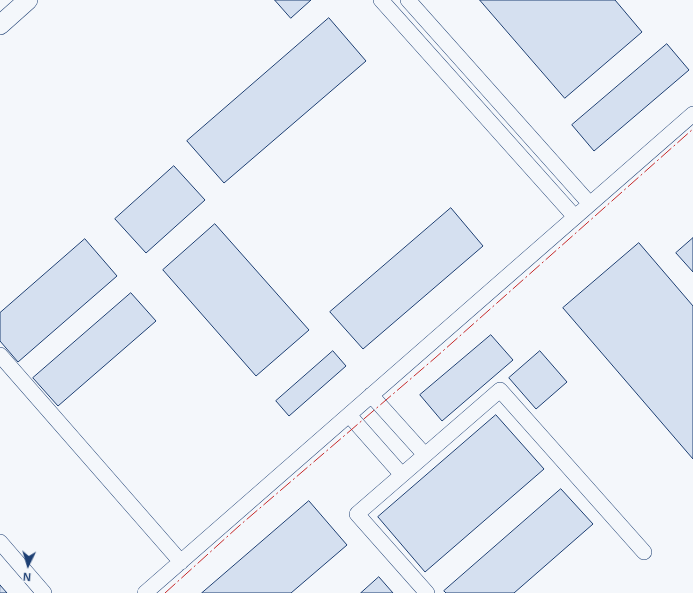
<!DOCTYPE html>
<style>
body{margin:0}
#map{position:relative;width:693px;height:593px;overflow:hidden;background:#f4f7fb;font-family:Helvetica,sans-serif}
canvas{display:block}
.north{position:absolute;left:8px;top:545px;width:40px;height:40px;-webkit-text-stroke:3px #f4f7fb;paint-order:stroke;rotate:185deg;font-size:11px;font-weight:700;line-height:16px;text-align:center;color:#1d3f73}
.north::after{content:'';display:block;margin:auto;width:14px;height:18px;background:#1d3f73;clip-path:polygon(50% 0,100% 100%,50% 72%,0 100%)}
</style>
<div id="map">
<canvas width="693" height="593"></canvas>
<div class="north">N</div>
</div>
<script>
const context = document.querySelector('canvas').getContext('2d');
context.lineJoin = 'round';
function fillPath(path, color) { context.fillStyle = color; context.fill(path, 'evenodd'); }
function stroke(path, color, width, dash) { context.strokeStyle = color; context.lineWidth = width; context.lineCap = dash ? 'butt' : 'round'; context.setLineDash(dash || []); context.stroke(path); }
const building = new Path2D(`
 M275,0H311L291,18Z
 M480,0H615L642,32L565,98Z
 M329,18L366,61L224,183L187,141Z
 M667,44L689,70L594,151L572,125Z
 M174,166L205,200L146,253L115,219Z
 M451,208L483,246L363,349L330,312Z
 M215,224L309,330L256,376L163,270Z
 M693,238V272L676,253Z
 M85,239L117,276L18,362L0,341V313Z
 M639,243L693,306V459L563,308Z
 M131,293L156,321L58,406L33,378Z
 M491,335L513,360L442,421L420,395Z
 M333,351L346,366L289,416L276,401Z
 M540,351L567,382L536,409L509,378Z
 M496,415L544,469L425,572L378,517Z
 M561,489L593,524L514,593H446L444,591Z
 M309,501L347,545L291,593H202Z
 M379,577L393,593H361Z
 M0,585L7,593H0Z`);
fillPath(building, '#d5e0f0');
stroke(building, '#1d3f73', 1);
const minor = new Path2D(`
 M381,0L575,217
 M408,0L590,204
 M0,355L181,562
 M371,395L425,455
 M349,415L402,475
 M0,542L44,593
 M145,593L693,114
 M427,593L357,514L500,390L644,552`);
const major = new Path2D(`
 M0,25L28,0`);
stroke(minor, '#1d3f73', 16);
stroke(major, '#1d3f73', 20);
stroke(minor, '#f4f7fb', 15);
stroke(major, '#f4f7fb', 19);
stroke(new Path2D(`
 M165,593L239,526L435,358L693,129`), '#c62828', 1, [14, 3, 2, 3]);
</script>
